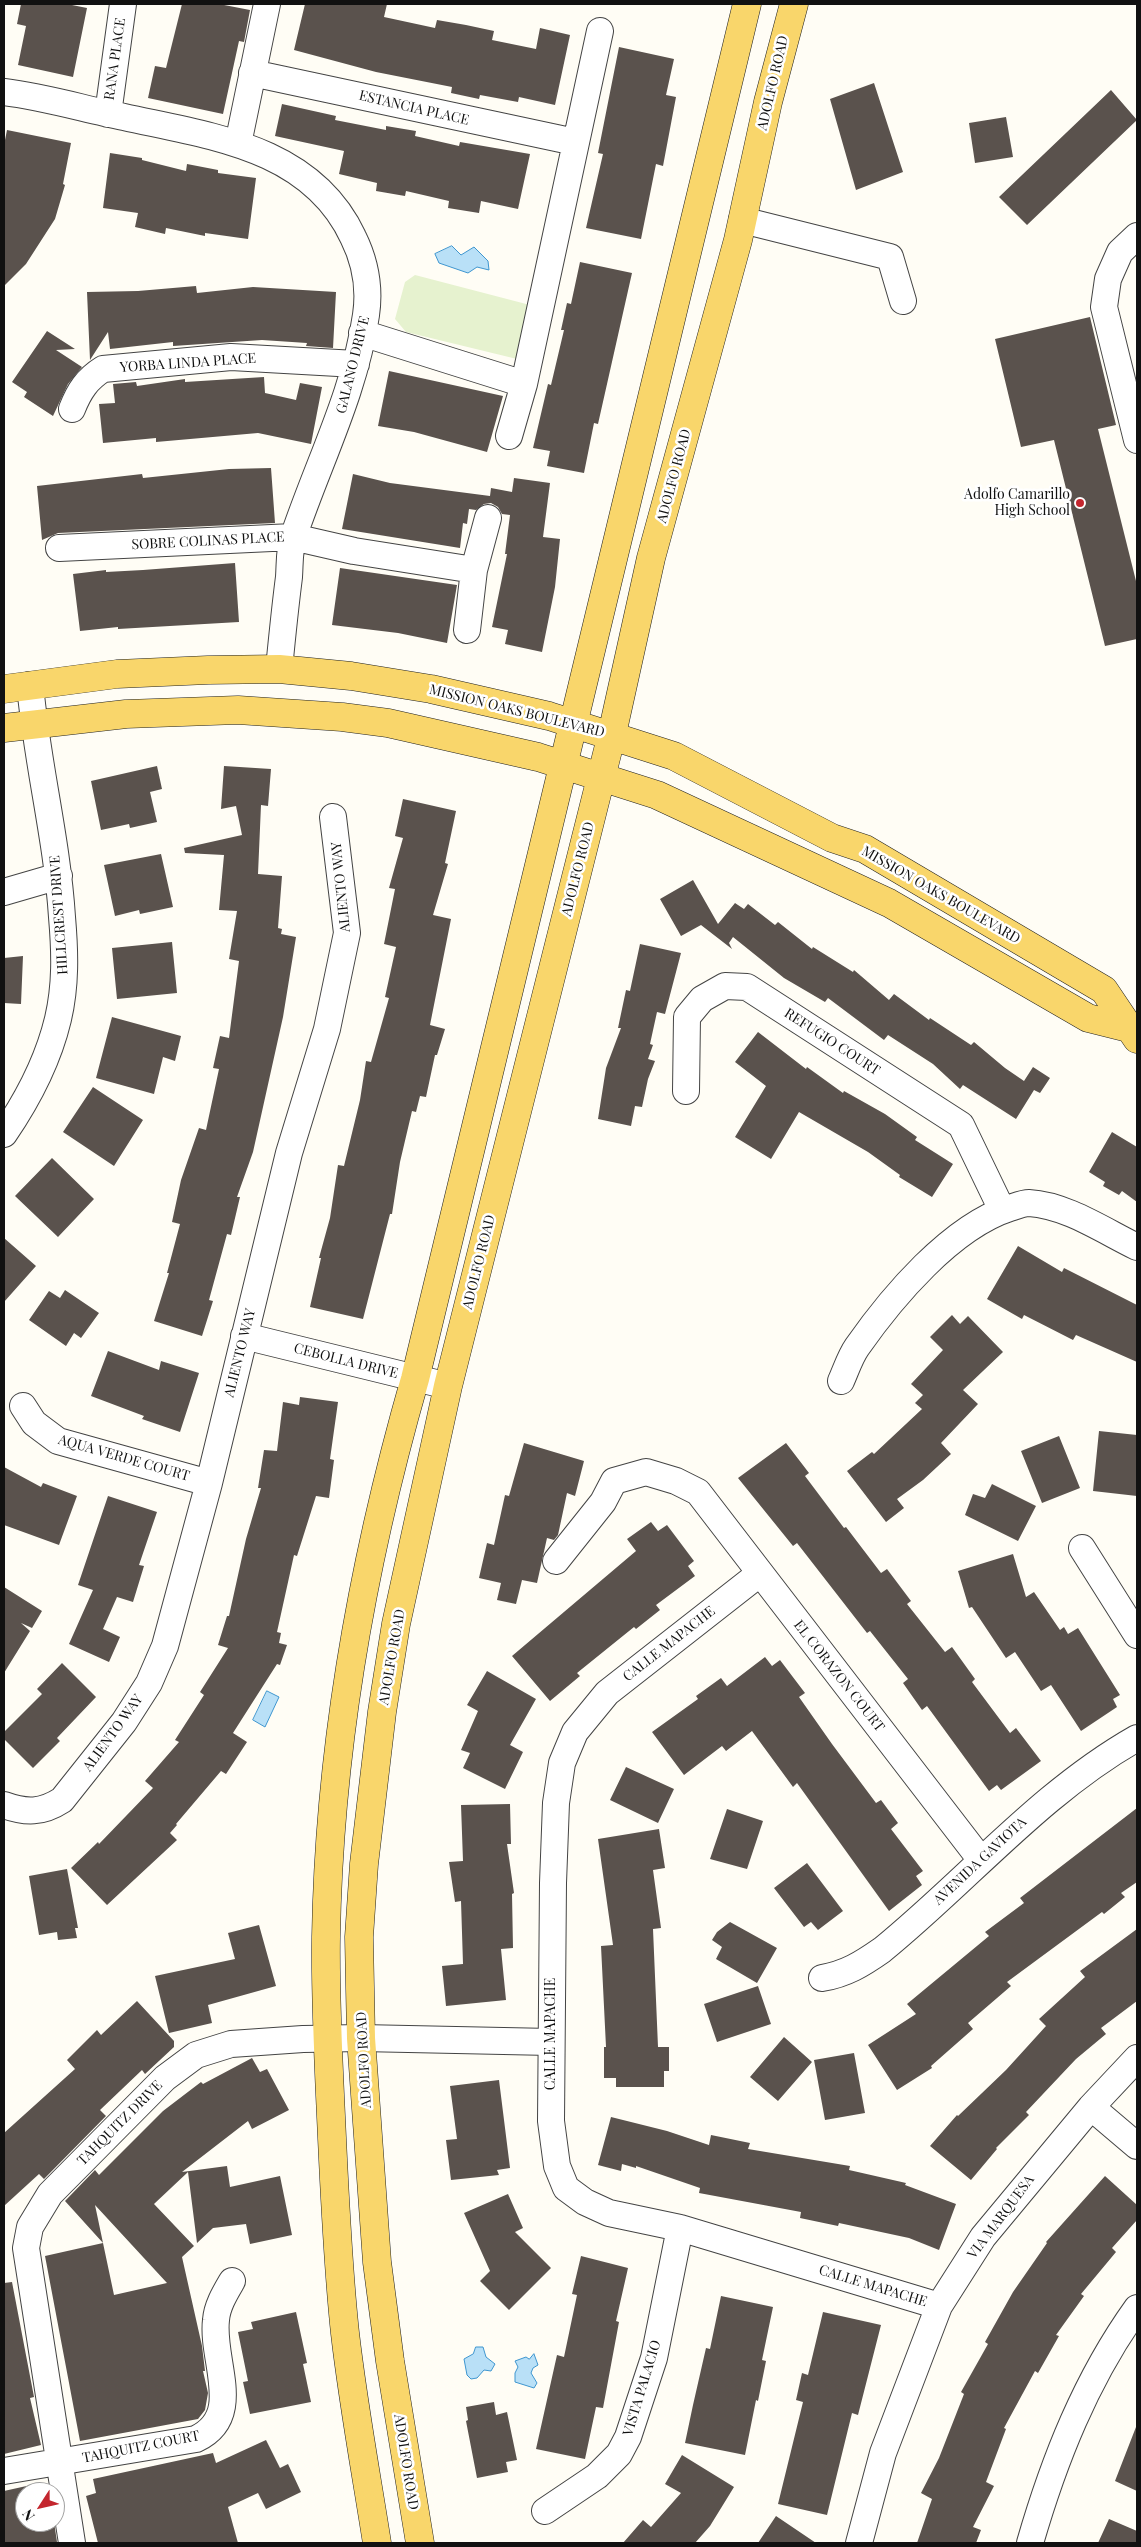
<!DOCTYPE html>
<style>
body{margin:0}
#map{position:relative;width:1141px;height:2547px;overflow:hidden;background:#fffdf5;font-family:"Playfair Display",serif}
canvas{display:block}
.frame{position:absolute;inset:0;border:5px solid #111;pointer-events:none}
.north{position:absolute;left:15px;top:2482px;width:50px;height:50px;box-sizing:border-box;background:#fff;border:1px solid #a0a0a0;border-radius:50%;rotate:235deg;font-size:14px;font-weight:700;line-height:20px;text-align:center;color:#111}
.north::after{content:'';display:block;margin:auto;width:18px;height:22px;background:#c4262e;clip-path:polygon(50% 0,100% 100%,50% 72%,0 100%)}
</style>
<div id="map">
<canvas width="1141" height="2547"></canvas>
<div class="frame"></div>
<div class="north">N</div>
</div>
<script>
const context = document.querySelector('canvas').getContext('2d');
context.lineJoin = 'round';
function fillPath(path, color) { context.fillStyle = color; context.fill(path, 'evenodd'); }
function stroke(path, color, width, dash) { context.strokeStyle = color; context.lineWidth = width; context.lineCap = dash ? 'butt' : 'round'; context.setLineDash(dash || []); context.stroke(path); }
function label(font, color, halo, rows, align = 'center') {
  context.font = font + ' "Playfair Display",serif'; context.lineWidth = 5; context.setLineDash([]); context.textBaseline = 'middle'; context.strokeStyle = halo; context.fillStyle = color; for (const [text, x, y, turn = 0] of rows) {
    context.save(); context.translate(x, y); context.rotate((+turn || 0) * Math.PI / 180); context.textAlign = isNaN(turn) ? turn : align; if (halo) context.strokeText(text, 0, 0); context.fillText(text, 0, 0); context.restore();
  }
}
fillPath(new Path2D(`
 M415,275L530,305L517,359L406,332L395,319L405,282Z`), '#e6f2cf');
const water = new Path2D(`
 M452,246L461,255L474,247L488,261L489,270L477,267L468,273L439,263L435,254Z
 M267,1691L279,1697L265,1727L253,1720Z
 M476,2347H483L486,2357L495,2364L491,2371L484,2370L477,2378L471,2379L467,2375L464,2359L473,2354Z
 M534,2354L538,2365L533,2368L531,2373L537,2383L534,2388L515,2382V2373L518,2367L515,2361L526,2357L529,2359Z`);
fillPath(water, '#b9e0f7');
stroke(water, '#3f96cf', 1);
fillPath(new Path2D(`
 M21,4H67L87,8L73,77L18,65L26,26L17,24Z
 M182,4H219L250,10L244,42L239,41L223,114L148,98L155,66L166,68Z
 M305,4H387L384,17L435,28L437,20L466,25L494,31L492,40L536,49L540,28L570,35L555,105L519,97L518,102L480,95L479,99L451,93L452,87L376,72L294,50Z
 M619,47L674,59L666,95L676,97L663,166L656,164L641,239L586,228L603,154L598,153Z
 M874,83L903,172L856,190L830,99Z
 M1111,90L1137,120L1027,225L999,197Z
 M282,104L336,116L335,120L386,130V126L416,131L415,136L459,146L460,142L530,154L518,209L481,201L479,213L448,208L449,201L406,191L405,196L376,191L377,183L339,174L344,151L275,136Z
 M1006,117L1013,157L975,163L969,123Z
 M7,130L71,143L63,184L65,185L55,219L26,264L4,286V145Z
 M110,153L142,158V160L186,171L187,164L218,170V173L256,178L248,239L205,233V236L166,228L165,234L135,227L138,213L103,208Z
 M580,262L632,273L598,424L594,423L584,473L547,466L550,451L533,448L548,384L551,385L564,330H561L567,303L571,304Z
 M196,286L197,293L253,287L336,292L333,348L306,346L307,343L262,340L173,346V342L110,349L108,332L90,360L87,292L138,291Z
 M1090,317L1116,425L1098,429L1137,585V639L1105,646L1054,440L1021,447L995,339Z
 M47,331L75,349L56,350L82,367L68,384L53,416L24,397L27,392L12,382Z
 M389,371L503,396L487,452L414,432L378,426Z
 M264,377L265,393L296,400L300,383L322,387L311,444L258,433L156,442V438L103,443L99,404L115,403L113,384L136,382L137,386L185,379V382Z
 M271,468L275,523L58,533L42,540L37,486L142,474L143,478L229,469Z
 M353,474L390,483L490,496L491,488L512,492L514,478L550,483L543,537L560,539L555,587L542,652L505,644L508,630L492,627L507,554H505L510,515L502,514L498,507L491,503L484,504L476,510L469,509L467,524L463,523L460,548L342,529Z
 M235,563L239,622L118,629V627L80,631L73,574L106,570V572L143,570Z
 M340,568L457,585L447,643L398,633L332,625Z
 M157,766L162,789L150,792L157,822L130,828L129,824L101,830L91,781Z
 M224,766L271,769L268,806L261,805L258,874L282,876L278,928L282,929L281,934L296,937L283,1017L253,1152L237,1197H240L231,1235L227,1234L209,1300L213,1301L202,1336L154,1321L169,1273H167L180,1224L172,1222L181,1180L199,1128L206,1130L219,1069L213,1068L220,1036L229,1038L239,961L229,959L237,911L219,910L224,855L185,853L184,848L242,835L236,806L221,809Z
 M403,799L456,811L445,863L448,864L433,915L451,919L430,1025L445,1029L437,1055H435L426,1097L420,1096L416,1112L412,1111L400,1162L392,1214H390L363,1319L310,1307L321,1258H319L330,1218L338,1165L344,1166L360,1100L366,1061L371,1062L389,998L385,997L396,947L384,944L395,889L389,888L403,838L395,836Z
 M161,854L173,907L140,914L139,910L115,916L104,865Z
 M693,880L718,924L735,903L744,909L748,904L775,925L778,922L812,949L813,947L853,972L854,970L889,1000L894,994L929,1020L930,1018L971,1045L974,1042L1005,1068L1024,1081L1033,1067L1050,1078L1040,1093L1034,1090L1016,1119L963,1085L960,1089L933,1064L888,1035L884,1040L828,998L825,1002L784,978L733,937L729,943L732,949L701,925L681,936L660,899Z
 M172,942L177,993L117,999L112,948Z
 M640,944L681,953L665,1014L657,1012L650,1044L653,1045L648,1059L655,1061L648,1079L642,1107L635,1106L631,1126L598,1119L606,1068L621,1028H618L626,990L630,991Z
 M23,956L21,1004L4,1003V958Z
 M112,1017L181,1036L175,1061L163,1057L154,1094L96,1078Z
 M758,1032L806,1069L807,1067L843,1093L844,1091L885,1114L917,1137L915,1140L953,1164L932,1197L899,1177L900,1175L868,1152L799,1112L771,1159L735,1137L766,1086L735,1062Z
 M93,1087L143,1120L114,1166L63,1132Z
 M1112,1132L1137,1147V1202L1122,1191L1119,1195L1103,1186L1105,1182L1089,1172Z
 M52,1158L94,1199L58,1237L15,1196Z
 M4,1238L36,1266L4,1302Z
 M1018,1246L1062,1272L1064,1268L1137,1305V1362L1076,1335L1073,1340L1024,1315L1022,1319L987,1299Z
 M65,1290L99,1313L81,1338L74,1333L66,1346L29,1320L49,1291L60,1298Z
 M952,1315L960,1324L968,1316L1003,1352L963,1390L978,1404L941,1443L951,1454L923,1480L897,1499L904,1508L886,1522L847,1471L872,1452L874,1454L922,1409L915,1403L923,1395L911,1384L943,1350L930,1337Z
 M108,1351L159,1370L161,1361L199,1373L180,1432L142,1419L144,1416L91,1396Z
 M300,1397L338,1402L330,1459L334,1460L329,1498L316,1496L297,1556L294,1555L277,1632L281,1633L279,1643L287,1645L280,1665L277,1664L233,1733L247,1742L226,1774L221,1771L176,1824L177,1825L170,1833L177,1840L107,1905L71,1868L98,1842L99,1844L153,1788L145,1781L179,1742L175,1740L204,1695L200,1692L228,1648L218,1645L227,1616H229L246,1539L261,1488H258L264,1450L277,1451L283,1402L299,1405Z
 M1099,1431L1137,1435V1496L1093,1491Z
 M1059,1436L1080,1488L1042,1503L1021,1451Z
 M524,1443L584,1461L575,1496L567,1493L558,1535L554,1540L547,1538L537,1583L522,1580L516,1604L497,1600L501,1583L479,1578L487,1543L494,1545L505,1495L509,1496Z
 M786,1443L809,1473L805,1476L844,1528L846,1527L881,1573L887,1569L911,1601L907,1604L945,1652L952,1647L975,1679L972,1682L1010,1733L1016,1728L1041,1761L1001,1790L997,1785L989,1791L927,1706L922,1710L903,1683L908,1679L870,1631L867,1633L797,1543L793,1546L738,1478Z
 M4,1467L41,1487L43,1483L77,1496L59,1545L4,1525Z
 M992,1484L1036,1506L1018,1541L965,1515L973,1494L985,1498Z
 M108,1496L157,1512L139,1565L144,1566L133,1602L117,1597L103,1629L120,1637L109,1662L69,1644L93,1590L78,1585Z
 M651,1522L658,1531L667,1525L694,1561L688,1566L695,1576L656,1605L660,1610L636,1629L634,1627L577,1673L580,1676L550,1701L512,1656L636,1551L627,1539Z
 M1013,1554L1026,1597L1034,1592L1060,1630L1064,1627L1068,1634L1078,1628L1120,1695L1113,1699L1117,1707L1081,1731L1051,1685L1041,1691L1015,1652L1006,1658L972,1607L969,1608L958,1571Z
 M4,1587L42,1611L32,1628L21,1623L30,1631L4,1673Z
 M765,1657L772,1666L780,1660L805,1693L799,1697L832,1744L876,1803L881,1800L898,1823L891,1829L923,1871L916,1876L922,1885L889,1911L797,1783L793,1787L752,1731L726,1751L722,1746L684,1775L652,1732L698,1699L696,1696L721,1678L727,1686Z
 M62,1663L96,1697L57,1738L60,1741L33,1768L4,1739V1732L42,1694L37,1689Z
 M487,1671L536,1699L510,1745L523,1752L505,1789L463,1768L470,1753L461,1750L478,1711L467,1705Z
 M626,1767L674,1789L658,1823L610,1800Z
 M510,1804L511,1844H507L514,1893L512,1894L513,1948L501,1949L506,2000L446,2006L442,1966L463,1964L461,1901L455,1902L449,1862L463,1861L461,1805Z
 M1137,1808V1882L1121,1893L1125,1897L1104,1914L1102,1912L1007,1982L1011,1986L968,2023L973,2029L931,2066L932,2068L897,2090L868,2045L916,2014L907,2004L989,1936L985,1932L1024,1903L1020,1898Z
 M727,1809L763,1821L747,1869L710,1859Z
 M659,1829L665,1868L653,1870L661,1928L653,1929L658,2047H669V2071H664V2087H616V2078H604V2047H606L601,1946L613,1945L598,1839Z
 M807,1863L843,1911L818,1930L811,1922L804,1927L774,1888Z
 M67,1869L78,1928H75L77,1938L58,1940L57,1932L39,1935L29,1876Z
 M730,1922L777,1948L757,1983L716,1959L722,1947L712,1940L717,1932Z
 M259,1925L276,1986L208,2005L212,2023L169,2033L155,1976L235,1959L228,1933Z
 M1137,1929V2001L1101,2028L1106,2034L1076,2059L1026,2112L1029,2115L996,2148L997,2149L971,2180L930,2146L957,2115L958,2116L1006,2070L1046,2026L1039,2019L1085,1977L1080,1971Z
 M758,1986L771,2024L717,2042L704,2004Z
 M137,2001L174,2041V2047L145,2074L142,2070L100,2110L106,2116L44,2179L39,2174L4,2206V2133L75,2069L67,2060L97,2030L101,2035Z
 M784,2037L812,2062L778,2101L750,2077Z
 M854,2053L865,2113L825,2120L814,2060Z
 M252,2058L260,2072L267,2069L289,2110L252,2129L248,2121L182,2172L227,2166L230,2187L280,2176L292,2235L250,2244L246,2224L213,2228L197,2243L188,2172L154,2204L194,2246L182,2257L202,2346L205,2371H203L208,2393L205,2410L198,2419L80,2441L45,2256L103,2243L114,2295L167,2283L95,2205L103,2243L65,2201L95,2170L99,2175L163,2111L201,2082L203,2084Z
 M499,2080L510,2168L497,2170L499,2175L451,2180L446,2140L457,2139L450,2086Z
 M611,2117L667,2131L709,2145L711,2135L750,2143L748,2149L850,2166L849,2170L906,2183L905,2185L956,2204L939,2250L909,2238L839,2223L838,2226L800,2218L801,2212L699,2193L700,2188L636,2166V2168L622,2164L621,2171L598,2165Z
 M1105,2176L1137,2205V2220L1112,2248L1116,2252L1081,2294L1084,2296L1056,2335L1059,2336L1038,2373L1035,2371L1004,2428L1006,2429L986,2482L994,2486L973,2527L981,2530L976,2543H917L932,2499L921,2493L939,2458L964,2394L961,2392L988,2344L985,2342L1013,2292L1047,2243L1046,2242Z
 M508,2194L523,2228L515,2232L551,2268L509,2310L480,2281L490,2271L464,2213Z
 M581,2256L628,2268L616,2321L619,2322L603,2408L596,2407L585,2459L536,2449L557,2355L564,2357L577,2295L572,2294Z
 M12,2282L34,2397L30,2398L41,2445L4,2454V2283Z
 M721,2296L773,2307L762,2360L766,2361L758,2401L756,2400L745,2455L685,2443L693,2405L706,2348L710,2349Z
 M296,2312L307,2363L303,2364L311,2402L250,2414L243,2382L248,2381L238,2332L253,2329L251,2322Z
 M823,2312L881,2325L858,2415L852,2413L827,2515L778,2504L803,2402L796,2400L802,2373L808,2375Z
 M494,2402L496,2415L507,2412L517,2460L506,2462L508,2472L477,2478L466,2421L468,2420L466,2407Z
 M1136,2427H1137V2491L1115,2481Z
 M266,2440L280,2468L288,2464L301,2492L266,2509L258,2493L228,2507L238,2543H98L86,2496L96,2493L93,2479L213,2453L216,2463Z
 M682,2455L734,2487L710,2526L695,2543H623L643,2520L651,2527L681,2493L665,2484Z
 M40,2483L41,2492H25V2522H54L57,2542L4,2543V2491Z
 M776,2516L816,2543H758Z
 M1109,2519L1137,2531V2543H1098Z`), '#5a524d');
const minor = new Path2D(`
 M252,73L575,142
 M4,92C45,97 84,109 124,117C210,136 311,147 353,237C365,261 370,288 366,315C355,392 319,461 294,535C289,548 290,563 289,577C285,608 282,638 279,669
 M108,114L123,4
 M238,144L267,4
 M742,220L890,257L903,301
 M1137,236L1120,252L1108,279L1104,307L1137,440
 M362,333L524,384
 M72,409C79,391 87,379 103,369L231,357L356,364
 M509,436L524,384L600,31
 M59,548L293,537L354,551L474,570
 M467,630L474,570L488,518
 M4,892L59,876
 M686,1091L687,1017L702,999L725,986L747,987L961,1125L1002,1210
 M4,1134C28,1099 48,1061 58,1019C66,985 65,952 62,917C57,839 37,763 30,685
 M244,1336L448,1386
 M841,1381C846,1370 850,1357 857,1347C892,1297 951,1227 1010,1208C1016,1206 1023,1203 1029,1203C1066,1205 1104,1231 1137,1247
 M23,1406L34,1423L58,1441L209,1483
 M1082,1548L1137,1635
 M556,1561L603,1502L614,1481L646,1472L676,1481L698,1492L981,1860
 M759,1574L607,1693L575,1732L562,1763L556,1803L553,1883L551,2121L557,2166L566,2188L585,2202L609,2213L680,2228L939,2306
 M4,1805C26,1813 42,1813 62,1800L124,1722L149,1683L165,1646L209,1483L289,1153L327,1029L347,933L333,817
 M822,1978C846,1974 862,1964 882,1950C968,1880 1040,1793 1137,1738
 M1091,2107L1137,2146
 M4,2471L196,2439C245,2416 211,2361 216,2320C217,2306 225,2293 232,2281
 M545,2511L597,2476L619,2454L628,2437L654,2358L680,2228
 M72,2543L26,2248L30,2227L50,2194L165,2078L196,2055L231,2044L303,2039L361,2038L551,2042
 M859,2543L883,2453L939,2306L983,2237L1091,2107L1137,2058
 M1030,2543C1054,2460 1086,2379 1137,2308`);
const major = new Path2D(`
 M4,689L117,674L208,670L279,669L351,676L431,689L549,716L674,756L832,838L865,849L1104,990L1137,1039
 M4,728L126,714L238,710L342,717L388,723L538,757L657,795L889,903L1088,1018L1128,1028L1137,1027
 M377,2543C366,2473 353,2403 345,2333C338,2268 335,2203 332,2138C329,2071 325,2004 326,1937C329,1748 363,1560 415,1379L747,4
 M420,2543L390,2361L377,2262L361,2038L359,1937L364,1864L382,1712L396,1624L448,1386L612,734L651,558L738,240L768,102L794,4`);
stroke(minor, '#444', 28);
stroke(major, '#222', 29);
stroke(minor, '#fff', 26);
stroke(major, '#f9d66b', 28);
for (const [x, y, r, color] of [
 [1080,503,5,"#c4262e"]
]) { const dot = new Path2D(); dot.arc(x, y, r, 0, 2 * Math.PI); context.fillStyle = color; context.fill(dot); stroke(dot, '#fff', 2); }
label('14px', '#111', '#fff', [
 ["RANA PLACE",115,59,-82],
 ["ADOLFO ROAD",773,83,-77],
 ["ESTANCIA PLACE",414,108,13],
 ["YORBA LINDA PLACE",188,363,-4],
 ["GALANO DRIVE",353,365,-76],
 ["ADOLFO ROAD",674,476,-75],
 ["SOBRE COLINAS PLACE",208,541,-3],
 ["MISSION OAKS BOULEVARD",517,711,14],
 ["ADOLFO ROAD",578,869,-76],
 ["ALIENTO WAY",341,887,-96],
 ["MISSION OAKS BOULEVARD",941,895,30],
 ["HILLCREST DRIVE",59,915,-94],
 ["REFUGIO COURT",832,1042,33],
 ["ADOLFO ROAD",479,1262,-76],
 ["ALIENTO WAY",240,1353,-76],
 ["CEBOLLA DRIVE",346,1361,14],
 ["AQUA VERDE COURT",124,1458,16],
 ["CALLE MAPACHE",669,1644,-38],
 ["ADOLFO ROAD",392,1657,-80],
 ["EL CORAZON COURT",839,1676,52],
 ["ALIENTO WAY",113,1733,-54],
 ["AVENIDA GAVIOTA",980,1861,-43],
 ["CALLE MAPACHE",551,2034,-90],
 ["ADOLFO ROAD",364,2060,-93],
 ["TAHQUITZ DRIVE",120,2123,-45],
 ["VIA MARQUESA",1001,2217,-53],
 ["CALLE MAPACHE",873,2286,17],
 ["VISTA PALACIO",642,2388,-73],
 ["TAHQUITZ COURT",141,2447,-11],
 ["ADOLFO ROAD",406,2462,81]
]);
label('14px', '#111', '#fff', [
 ["Adolfo Camarillo",1070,495],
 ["High School",1070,511]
], 'right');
</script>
